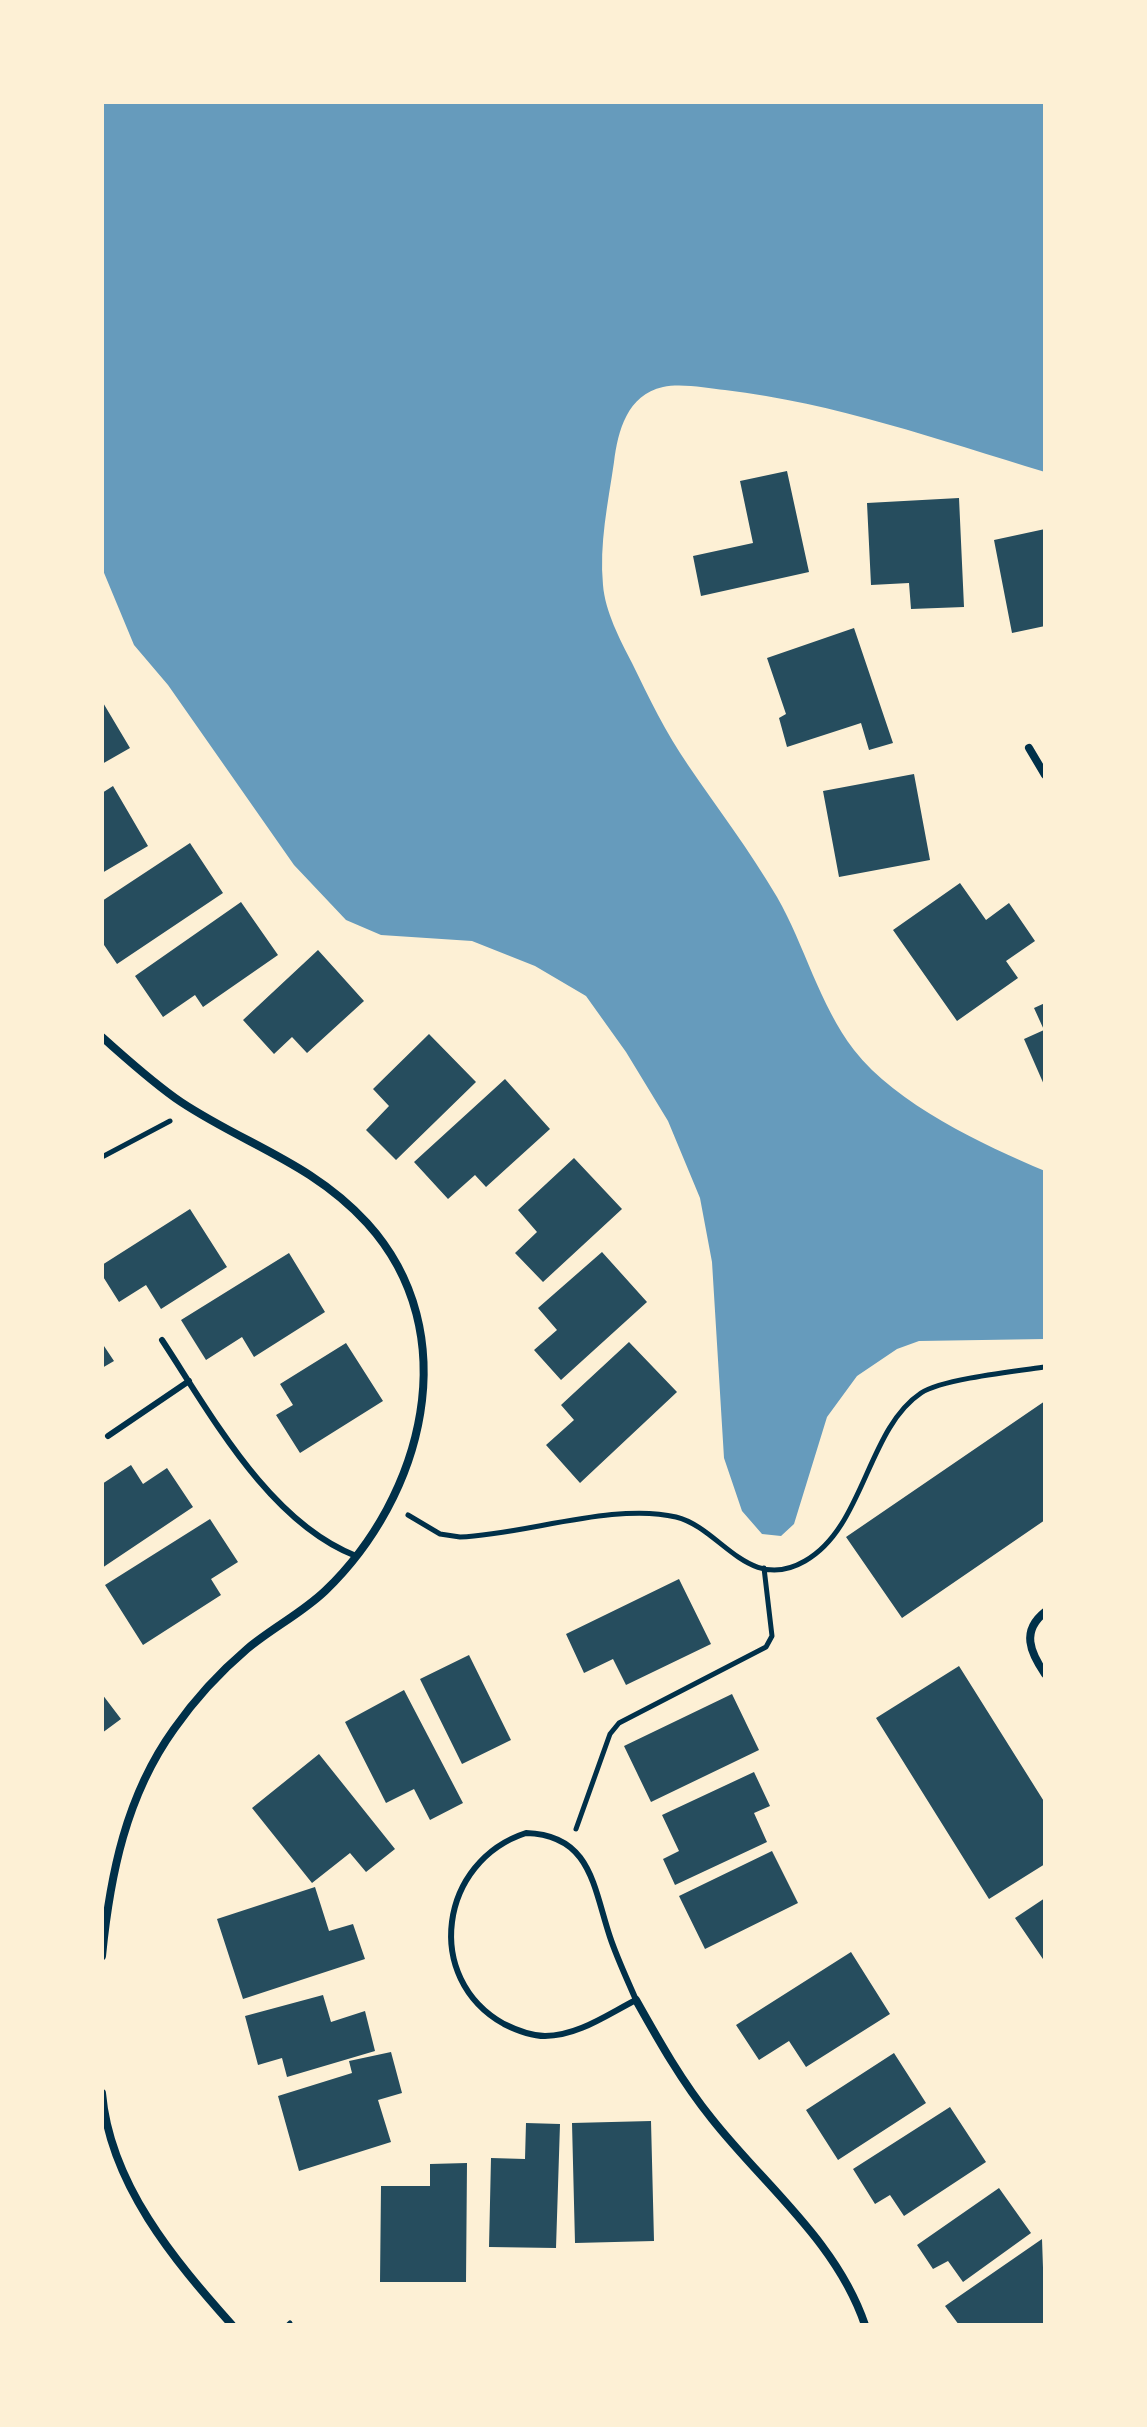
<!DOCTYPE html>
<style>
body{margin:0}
#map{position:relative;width:1147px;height:2427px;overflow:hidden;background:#fdf0d5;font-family:"Asap Condensed",sans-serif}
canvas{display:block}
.frame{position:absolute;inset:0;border:104px solid #fdf0d5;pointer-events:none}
</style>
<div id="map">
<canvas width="1147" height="2427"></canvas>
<div class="frame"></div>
</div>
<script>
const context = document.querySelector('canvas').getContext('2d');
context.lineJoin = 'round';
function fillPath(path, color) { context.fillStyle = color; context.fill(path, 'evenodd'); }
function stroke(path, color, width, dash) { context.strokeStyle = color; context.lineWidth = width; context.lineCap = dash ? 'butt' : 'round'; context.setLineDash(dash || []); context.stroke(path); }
fillPath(new Path2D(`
 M102,102H1045V472C939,440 835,403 725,390C707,388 681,383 663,387C627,395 618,431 614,462C608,503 599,544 603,585C605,611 620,640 632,663C649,698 666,733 688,765C718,809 750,851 777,897C805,946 819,1004 854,1050C896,1104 983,1145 1045,1171V1339L919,1341L897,1349L857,1376L827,1417L794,1524L781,1536L762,1534L742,1511L724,1458L712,1262L700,1198L668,1121L626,1052L586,996L535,966L472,941L381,935L346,920L294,865L168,685L134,645L102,568Z`), '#669bbc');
fillPath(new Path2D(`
 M787,471L809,572L701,596L693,556L753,543L740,481Z
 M959,498L964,607L911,609L909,583L871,585L867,503Z
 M1045,529V626L1012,633L994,540Z
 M854,628L893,743L869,750L861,723L787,747L779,718L786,714L767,658Z
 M102,701L130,748L102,764Z
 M914,774L930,860L839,877L823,791Z
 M113,786L148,846L102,873V793Z
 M190,843L223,893L117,964L102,942V901Z
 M960,883L986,920L1009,903L1035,941L1006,961L1018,978L957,1021L893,930Z
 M241,902L278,955L203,1007L195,995L163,1017L135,976Z
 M318,950L364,1001L307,1053L292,1037L274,1054L243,1020Z
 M1045,1003V1087L1024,1039L1044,1030L1034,1008Z
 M429,1034L476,1082L396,1160L366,1130L389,1106L373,1089Z
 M505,1079L550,1129L486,1187L475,1175L448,1199L414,1162Z
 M574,1158L622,1209L543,1282L515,1253L537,1232L518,1210Z
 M190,1209L227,1267L161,1309L146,1285L119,1302L102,1275V1265Z
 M602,1252L647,1302L561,1380L534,1350L557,1330L538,1308Z
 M289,1253L325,1312L254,1357L242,1337L206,1360L181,1320Z
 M629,1342L677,1392L580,1483L546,1445L574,1420L561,1405Z
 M102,1343L114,1361L102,1368Z
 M346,1343L383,1401L300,1453L276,1415L293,1405L280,1384Z
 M1045,1401V1520L902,1618L846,1537Z
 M131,1465L143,1484L167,1468L193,1507L102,1568V1484Z
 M210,1519L238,1562L211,1579L221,1595L143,1645L105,1585Z
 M679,1579L711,1644L626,1685L613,1659L584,1673L566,1634Z
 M469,1655L511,1740L462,1764L420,1679Z
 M959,1666L1045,1803V1864L989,1899L876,1718Z
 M404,1690L463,1803L430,1820L414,1789L386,1803L345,1722Z
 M102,1694L121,1719L102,1733Z
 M732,1694L759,1750L651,1802L624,1746Z
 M319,1754L395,1849L366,1872L350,1853L312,1883L252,1808Z
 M754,1772L770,1806L754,1813L767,1842L675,1885L663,1859L679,1851L662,1815Z
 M772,1851L798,1903L705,1949L679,1896Z
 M315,1887L329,1931L353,1924L365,1959L243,1999L217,1919Z
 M1045,1898V1962L1015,1918Z
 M851,1952L890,2014L806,2067L789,2041L759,2060L736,2025Z
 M323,1995L331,2022L365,2011L375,2051L287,2077L282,2058L258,2065L245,2016Z
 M391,2052L402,2093L378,2100L391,2142L299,2171L278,2096L352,2073L349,2061Z
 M894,2053L926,2103L838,2160L806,2110Z
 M950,2107L986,2162L904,2216L890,2195L875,2204L853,2169Z
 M651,2121L654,2241L575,2243L572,2123Z
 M526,2123L560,2124L556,2248L489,2247L491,2158L525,2159Z
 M467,2163L466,2282H380L381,2186H430V2164Z
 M999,2188L1031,2233L963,2282L948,2261L933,2269L917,2245Z
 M1042,2239L1045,2325H959L945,2306Z`), '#264d5e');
stroke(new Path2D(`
 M102,1157L170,1121
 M408,1515L440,1534L460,1537C523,1535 615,1502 676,1517C721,1528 748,1594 805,1561C864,1528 867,1429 921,1393C942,1379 1017,1371 1045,1367
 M576,1829L610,1734L619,1723L766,1647L772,1636L764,1568
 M288,2325L290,2323`), '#003049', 5);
stroke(new Path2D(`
 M162,1340C212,1416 269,1522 356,1556
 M108,1436L189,1381
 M526,1833C591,1835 593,1886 610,1937C617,1958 627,1979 636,2000C608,2014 578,2036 545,2036C531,2036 516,2030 504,2024C422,1978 440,1861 526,1833Z`), '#003049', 6);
stroke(new Path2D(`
 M1029,748L1045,775
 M102,1037C127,1059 153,1083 181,1102C246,1145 312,1163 367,1223C467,1333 423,1497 325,1591C302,1613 272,1628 247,1649C220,1672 195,1699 174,1729C126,1796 110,1875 102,1956
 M1045,1612C1021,1631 1030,1652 1045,1674
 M636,2000C659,2041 682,2082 712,2119C765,2186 837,2242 865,2325
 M102,2093C110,2184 174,2260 232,2325`), '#003049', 8);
</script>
